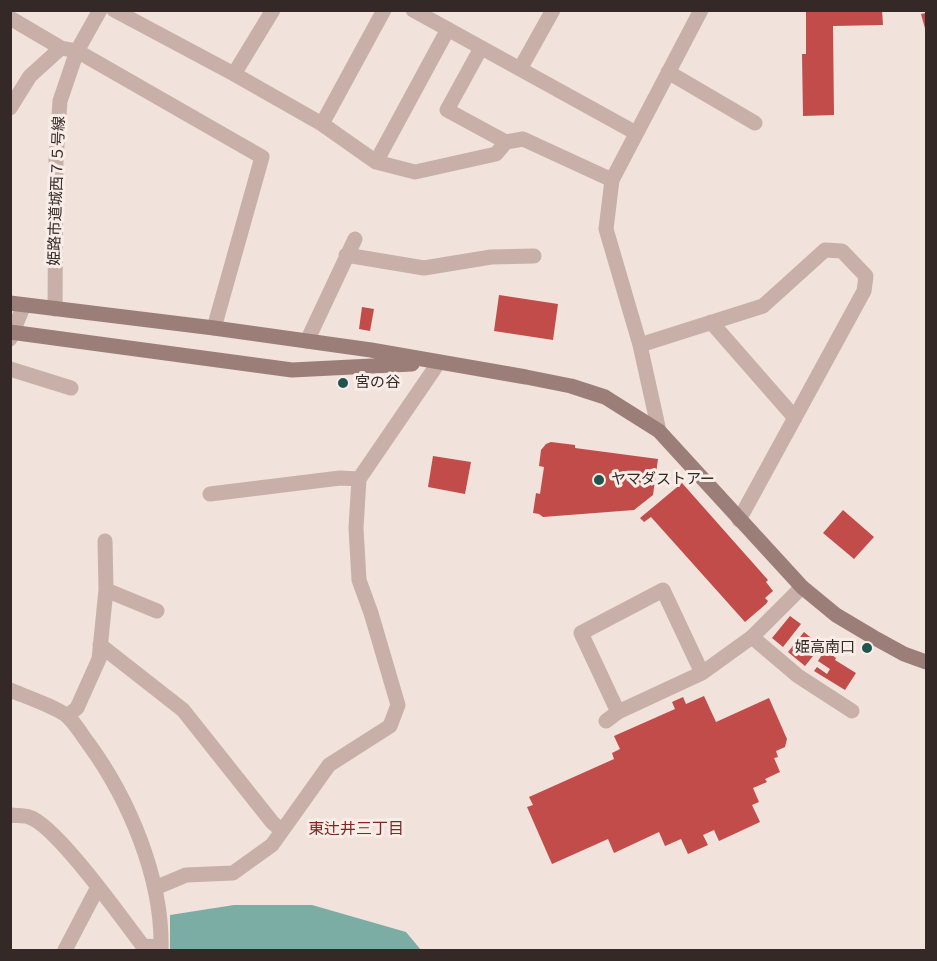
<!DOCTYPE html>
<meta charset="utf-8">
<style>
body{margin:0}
#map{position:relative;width:937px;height:961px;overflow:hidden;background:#f1e2db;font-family:"Work Sans",sans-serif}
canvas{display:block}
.frame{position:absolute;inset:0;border:12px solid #352928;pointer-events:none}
</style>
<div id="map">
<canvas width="937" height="961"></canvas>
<div class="frame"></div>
</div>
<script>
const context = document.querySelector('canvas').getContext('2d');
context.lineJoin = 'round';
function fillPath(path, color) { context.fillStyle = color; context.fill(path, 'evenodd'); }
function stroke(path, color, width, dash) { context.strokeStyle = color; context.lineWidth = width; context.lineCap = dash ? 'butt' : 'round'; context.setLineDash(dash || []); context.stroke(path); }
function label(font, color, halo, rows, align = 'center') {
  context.font = font + ' "Work Sans","Noto Sans JP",sans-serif'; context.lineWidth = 6; context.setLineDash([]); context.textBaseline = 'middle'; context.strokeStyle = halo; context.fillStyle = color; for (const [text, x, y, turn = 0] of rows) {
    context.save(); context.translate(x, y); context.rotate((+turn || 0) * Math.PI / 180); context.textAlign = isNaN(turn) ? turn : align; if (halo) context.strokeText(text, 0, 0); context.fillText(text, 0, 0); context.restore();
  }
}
fillPath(new Path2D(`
 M234,905H312L406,932L421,950H170V915Z`), '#7bada4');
fillPath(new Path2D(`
 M806,10H882L883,25L833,26L834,115L803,116L802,54H806Z
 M926,13V32L921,14Z
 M499,295L558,304L553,340L494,331Z
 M362,307L374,309L370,331L359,329Z
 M551,442L575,445V448L658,459L653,495L634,510L543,517L539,514L533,513L536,493L540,494L544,467L539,466L541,450L546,444Z
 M433,456L471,462L465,494L428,487Z
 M682,483L768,580L766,582L773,591L765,598L768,601L766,604L745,622L651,517L644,522L640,518Z
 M843,510L874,537L854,559L823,533Z
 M790,616L801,624L783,647L772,638Z
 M804,632L821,646L805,666L788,652Z
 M825,650L836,658L835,660L856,673L845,690L814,671L817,667L827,674L830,669L818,661Z
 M704,696L716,722L769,698L787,739L785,747L776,751L778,757L774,758L780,772L765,779L767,782L753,788L759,802L752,805L760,822L719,841L714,830L703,835L708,845L688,854L681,839L665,846L659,832L614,853L608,839L552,864L527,807L533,805L529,797L614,759L612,753L620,749L614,736L675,709L672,702L683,697L686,704Z`), '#c14c49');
stroke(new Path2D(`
 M114,10L234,74L322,124L376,162L415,172L496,154L506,142
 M413,10L636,133
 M10,18L61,48L77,51L262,157L214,328
 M481,48L447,110L506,142L523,139L612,180
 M520,69L553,10
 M668,72L755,123
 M234,74L273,10
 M10,108L30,76L61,48
 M322,124L384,10
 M376,162L448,29
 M346,255L424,268L491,257L534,256
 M55,309L56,159L60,101L77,51L100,10
 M711,322L795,418
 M10,339L24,305
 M307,341L355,239
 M640,345L763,306L825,250L842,251L866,276L864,291L739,520
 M10,369L71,388
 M659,431L640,345L606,229L612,180L701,10
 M210,494L340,478L359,479
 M106,590L157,611
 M752,637L798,676L852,711
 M100,645L183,710L272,822L282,831
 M10,690C24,696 59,708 68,717C76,724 81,734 88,743C129,799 163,879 161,950
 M618,712L581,633L663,590L702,673
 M67,716L77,708L99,659L106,590L105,541
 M606,721L618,712L702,673L752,637L802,587
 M10,815C16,816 24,815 29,817C56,825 123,920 143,946L161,947
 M155,888L186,875L233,873L272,845L329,765L390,726L398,705L371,613L359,580L356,528L359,479L439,362
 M65,950L98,887`), '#c8b0a8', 15);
stroke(new Path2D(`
 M10,303L214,328L371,350L526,377L571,386L605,397L659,431L802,587L836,615L873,637L904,654L926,662
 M10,332L292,370L412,364`), '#9c7e79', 15);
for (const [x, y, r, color] of [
 [343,383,6,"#1f554d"],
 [599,480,6,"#1f554d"],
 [867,648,6,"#1f554d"]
]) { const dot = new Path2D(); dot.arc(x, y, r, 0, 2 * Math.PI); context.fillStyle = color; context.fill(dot); stroke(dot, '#f9ede7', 2); }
label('15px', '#352928', '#f9ede7', [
 ["姫路市道城西７５号線",57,191,-88]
]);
label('15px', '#352928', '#f9ede7', [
 ["宮の谷",355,383],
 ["ヤマダストアー",611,480],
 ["姫高南口",855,648,"right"]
], 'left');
label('16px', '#812624', '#f9ede7', [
 ["東辻井三丁目",356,829]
]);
</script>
